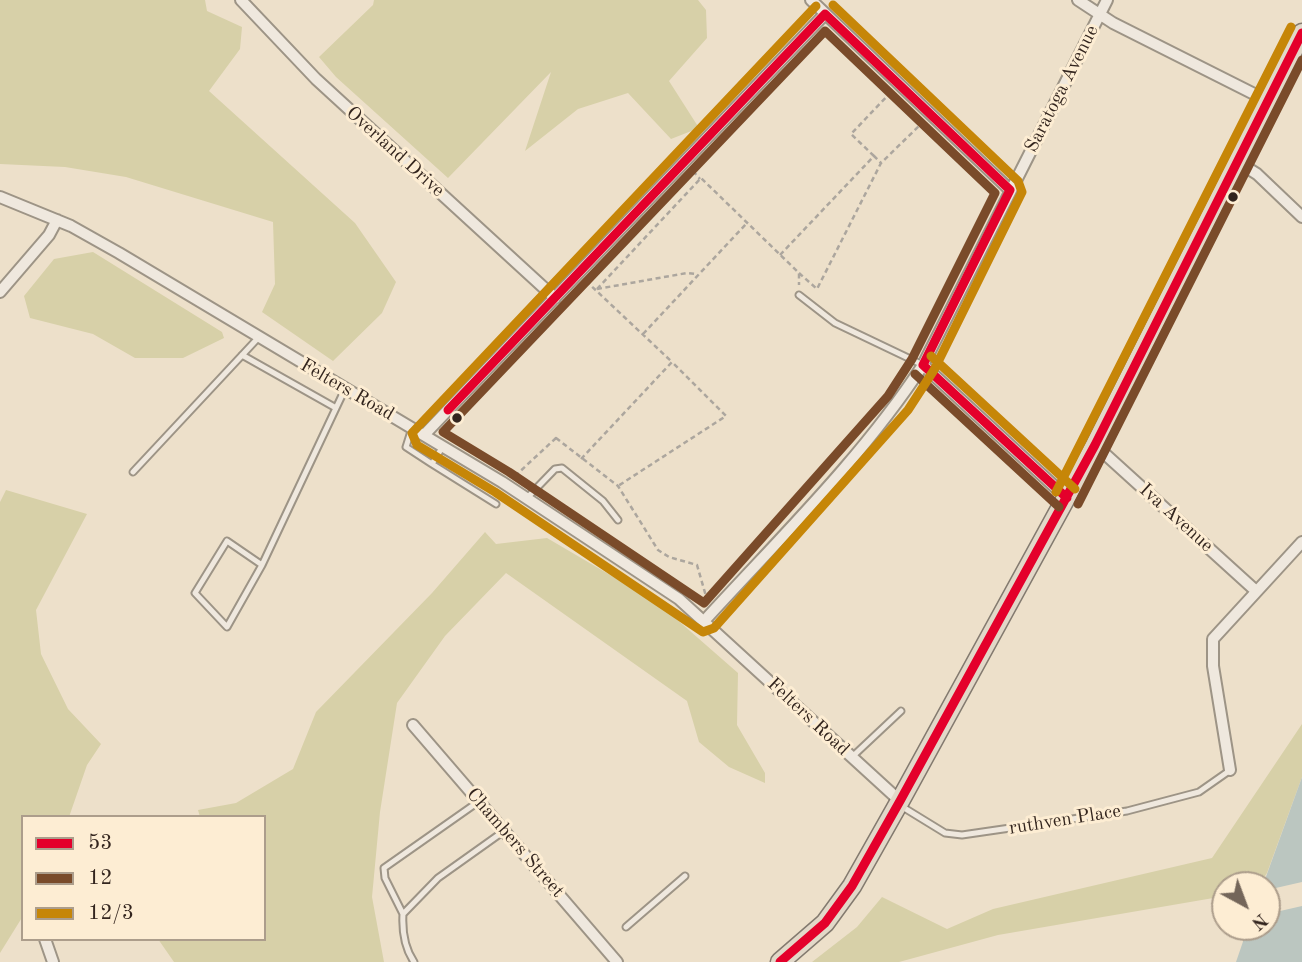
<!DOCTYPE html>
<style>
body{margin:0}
#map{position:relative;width:1302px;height:962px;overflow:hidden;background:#ede0ca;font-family:"Old Standard TT",serif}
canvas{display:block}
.legend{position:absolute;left:21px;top:815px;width:245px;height:126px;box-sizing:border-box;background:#fdedd3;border:2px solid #ac9d8b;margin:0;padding:9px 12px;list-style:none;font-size:21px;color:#33251e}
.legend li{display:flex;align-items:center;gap:14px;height:35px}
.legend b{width:35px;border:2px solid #ac9d8b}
.north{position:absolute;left:1211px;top:871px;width:70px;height:70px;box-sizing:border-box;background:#fdedd3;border:2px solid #ac9d8b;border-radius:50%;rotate:139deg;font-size:19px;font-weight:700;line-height:28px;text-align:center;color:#33251e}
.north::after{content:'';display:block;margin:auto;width:24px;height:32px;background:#74665a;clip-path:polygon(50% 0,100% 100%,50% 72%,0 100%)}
</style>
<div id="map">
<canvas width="1302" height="962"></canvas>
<ul class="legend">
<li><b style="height:9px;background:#e4002b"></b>53</li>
<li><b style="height:9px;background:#7a4b2a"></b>12</li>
<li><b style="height:9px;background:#c68608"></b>12/3</li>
</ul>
<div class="north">N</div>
</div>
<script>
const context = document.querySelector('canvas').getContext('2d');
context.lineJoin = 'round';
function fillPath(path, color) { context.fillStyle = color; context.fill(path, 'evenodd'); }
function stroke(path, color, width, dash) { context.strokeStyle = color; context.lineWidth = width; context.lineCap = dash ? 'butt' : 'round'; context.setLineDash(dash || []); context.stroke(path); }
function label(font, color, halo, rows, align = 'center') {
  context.font = font + ' "Old Standard TT",serif'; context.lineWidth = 6; context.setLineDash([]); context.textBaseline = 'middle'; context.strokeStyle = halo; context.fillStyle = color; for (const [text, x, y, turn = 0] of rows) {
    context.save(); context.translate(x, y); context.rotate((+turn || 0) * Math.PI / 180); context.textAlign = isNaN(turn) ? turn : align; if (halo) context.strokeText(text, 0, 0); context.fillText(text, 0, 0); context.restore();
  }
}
fillPath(new Path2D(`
 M0,0H205L207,11L242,27L240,49L209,91L355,223L396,282L382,313L333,361L262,312L275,284L273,222L126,177L65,167L0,164Z
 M374,0H698L706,10L707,38L669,81L699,128L671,139L628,93L578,109L525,151L551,72L448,178L336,77L319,57L373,5Z
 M93,252L222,332L224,338L183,358H135L93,334L30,318L24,296L54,259Z
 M6,490L87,514L36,610L41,654L68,709L101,744L87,765L69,817H23V916L0,953V502Z
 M485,532L496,544L547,538L658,603L738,673L737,725L765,773V783L729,767L699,742L687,701L506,573L445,636L397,703L380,812L372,897L384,962H174L158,939H264V817H200L198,810L236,803L293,769L316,712L432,593Z
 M1302,724V777L1267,873L1259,885H1225V896L998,935L899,962H812L857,927L882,897L947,929L993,909L1212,858Z`), '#d7d0a8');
fillPath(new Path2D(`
 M1302,777V962H1236L1248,927H1267V885H1263Z`), '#bbc6c0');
fillPath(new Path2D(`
 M1302,882V906L1267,914V890Z`), '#ede0ca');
const lane = new Path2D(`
 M799,295L835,323L923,365
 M242,355L336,408
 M412,428L406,447L432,464
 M443,446L432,464L496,504
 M133,472L259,337
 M527,498L555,469L562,468L603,501L618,520
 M262,565L227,541L195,593L227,627L262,565L345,389
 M852,757L901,711
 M901,806L945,833L962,835L1127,811L1199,792L1229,771
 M403,914L385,878L384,868L478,802
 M626,927L685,876
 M414,962C404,947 402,931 403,914L438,878L504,831`);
const street = new Path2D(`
 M241,0L316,79L555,298
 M811,0L1010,190
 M1078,0L1113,23L1268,101
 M1238,162L1257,174L1302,217
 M0,197L71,226L119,253L502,482L679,599L900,801
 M0,292L49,235L57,220
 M923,365L1067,498
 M424,435L825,14
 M1095,445L1256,591
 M705,620C780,538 862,458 923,365L1107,0
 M413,725L617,962
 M1230,770L1213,666V639L1302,542
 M45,939L53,962`);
const primary = new Path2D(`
 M780,962L825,923L852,886L900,801L1095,445L1302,33`);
stroke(lane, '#9d9486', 9);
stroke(street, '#9d9486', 14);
stroke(primary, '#837a6f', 21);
stroke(new Path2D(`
 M715,148L828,32
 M874,156L851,134L892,91
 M693,171L700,179
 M780,255L874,156L881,163
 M799,273L817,289L881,163L922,123
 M586,281L672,362
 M597,289L701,178L799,273V285
 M597,289L687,273L697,274
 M643,334L746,224
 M556,438L618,486L658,550L669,557L697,565L708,603L700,602L515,476Z
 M581,459L672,362L726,416L618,486`), '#aca69e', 2.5, [5, 3.5]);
stroke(lane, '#efe8de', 5);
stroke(street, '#efe8de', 10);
stroke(primary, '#e2d8c8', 18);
stroke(new Path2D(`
 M448,410L825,14L1010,190L923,365L1067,498
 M780,962L825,923L852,886L900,801L1095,445L1302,33`), '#e4002b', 9);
stroke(new Path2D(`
 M825,31L995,193L912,359L888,396L704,603L509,472L443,432Z
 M915,374L1059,507
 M1078,504L1302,60`), '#7a4b2a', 9);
stroke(new Path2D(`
 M816,6L412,433L417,445L495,492L703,632L714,628L908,410L934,370L1022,192L1018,181L833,5
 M931,356L1075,489
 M1056,492L1291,27`), '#c68608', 9);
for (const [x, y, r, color] of [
 [1233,197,6,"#33251e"],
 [457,418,6,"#33251e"]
]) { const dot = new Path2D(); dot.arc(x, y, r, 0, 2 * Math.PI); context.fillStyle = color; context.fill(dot); stroke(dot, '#fdedd3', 2.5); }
label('19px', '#33251e', '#fdedd3', [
 ["Saratoga Avenue",1062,89,-63],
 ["Overland Drive",395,152,42],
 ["Felters Road",347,390,30],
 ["Iva Avenue",1176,518,42],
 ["Felters Road",808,717,43],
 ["ruthven Place",1065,820,-9],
 ["Chambers Street",515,843,49]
]);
</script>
